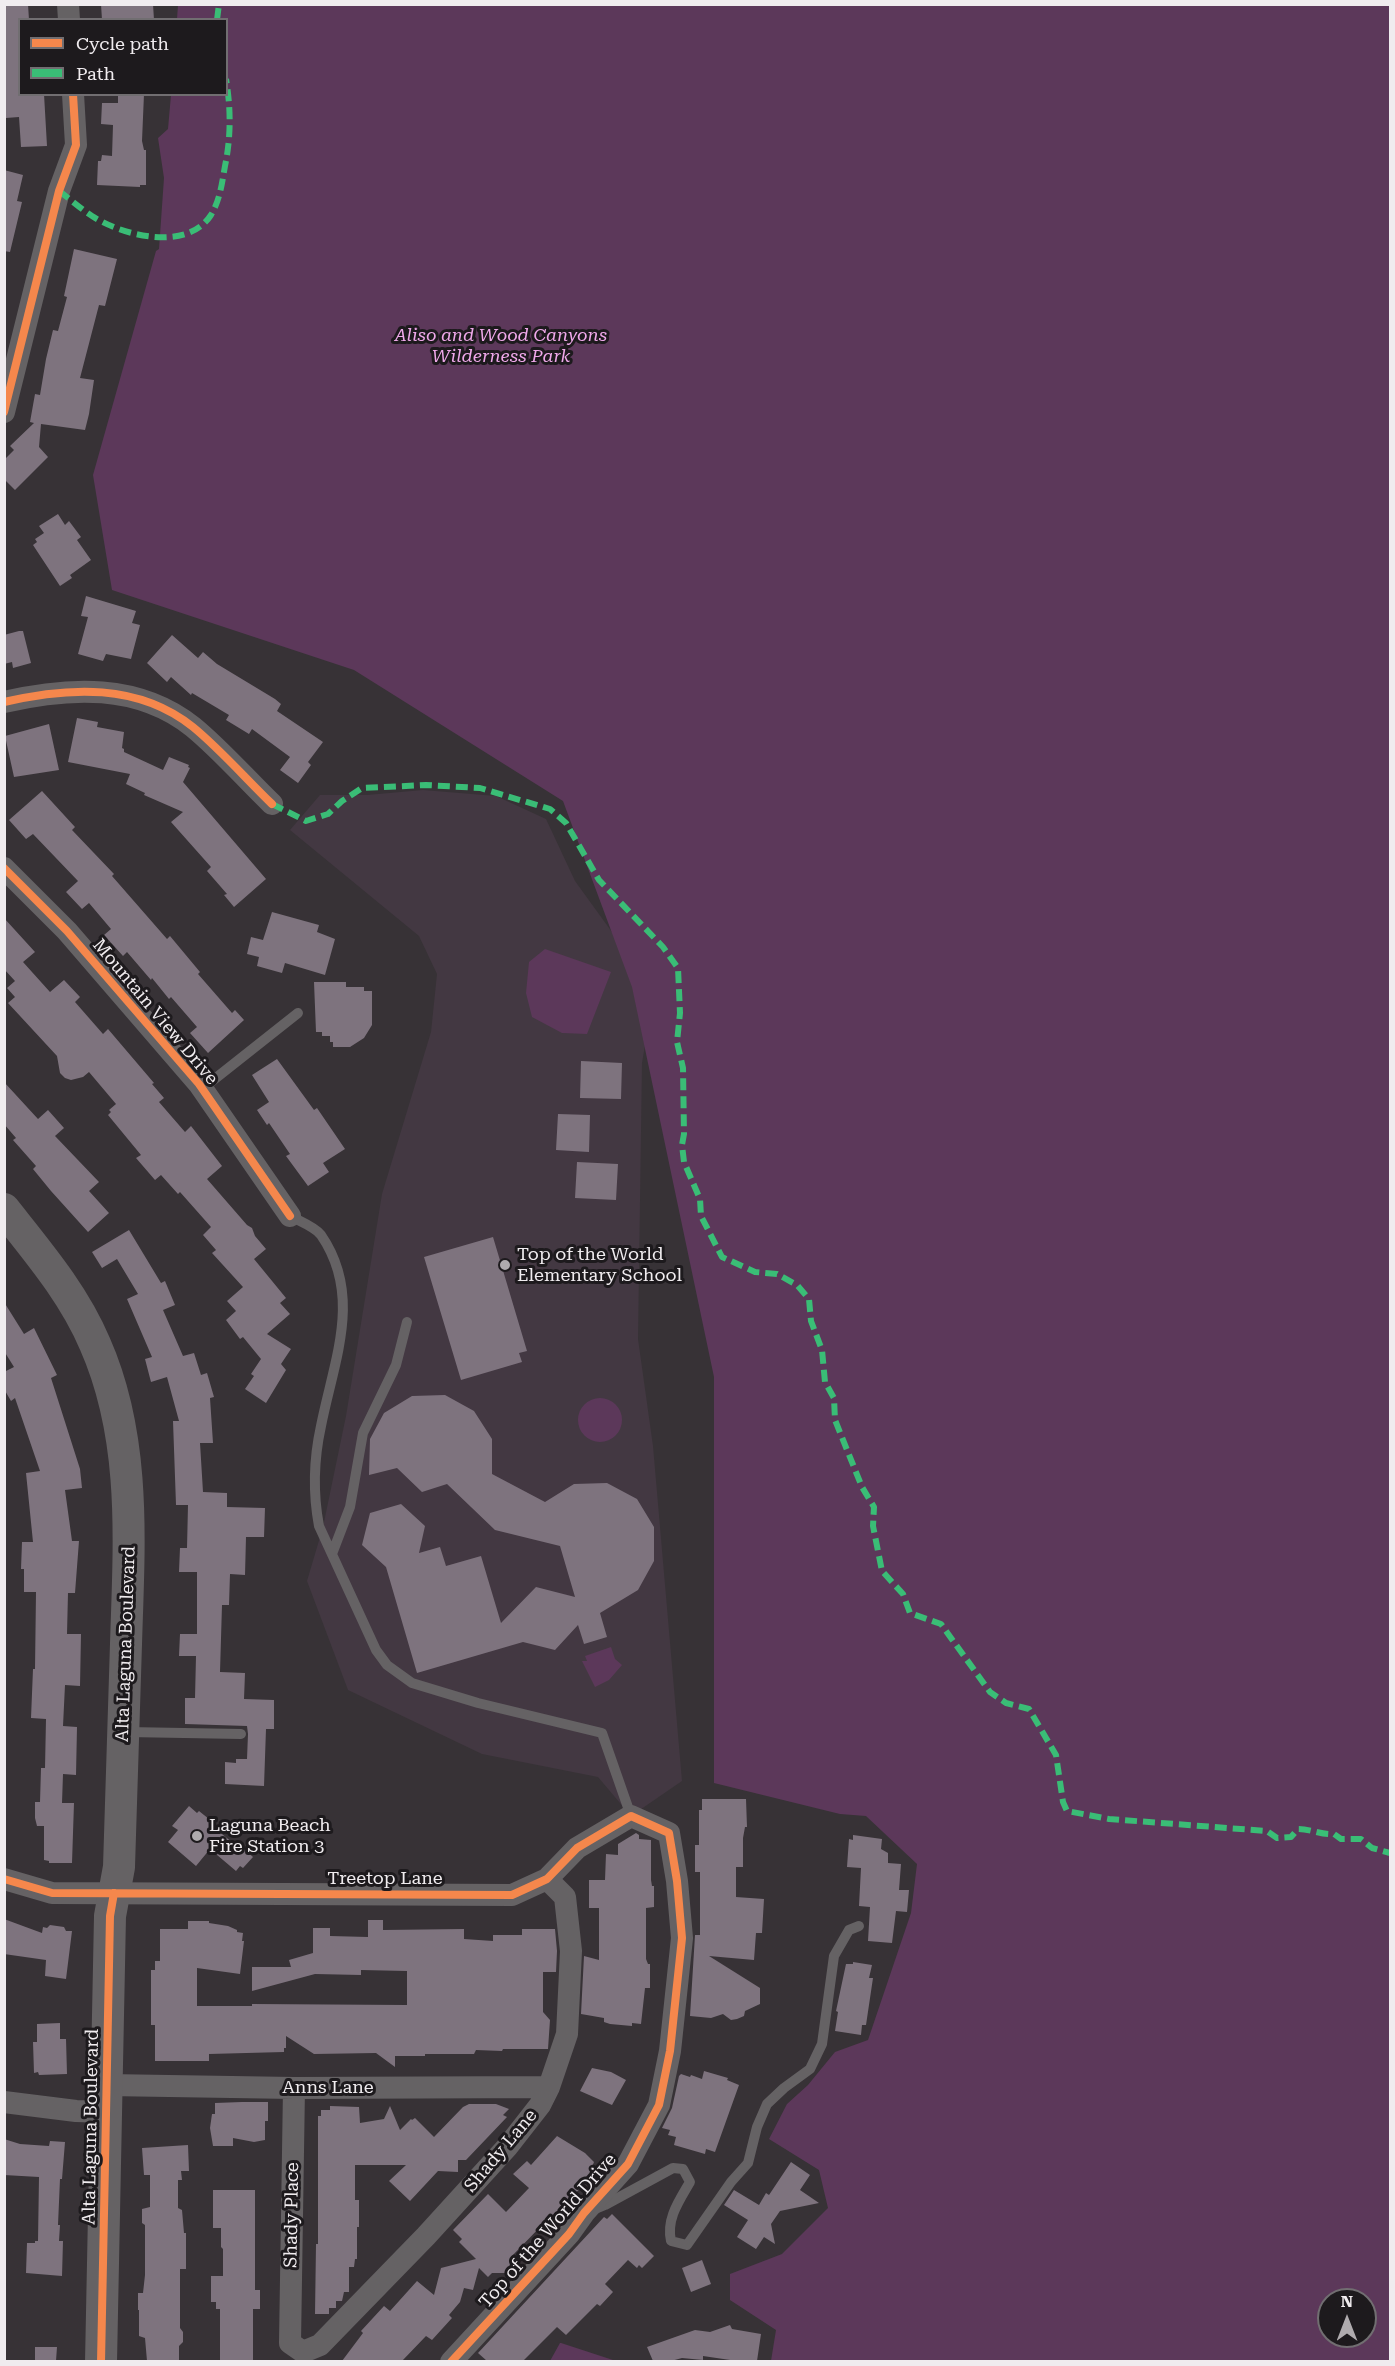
<!DOCTYPE html>
<style>
body{margin:0}
#map{position:relative;width:1395px;height:2366px;overflow:hidden;background:#373236;font-family:"Roboto Serif",serif}
canvas{display:block}
.frame{position:absolute;inset:0;border:6px solid #f0ecef;pointer-events:none}
.legend{position:absolute;left:18px;top:18px;width:210px;height:78px;box-sizing:border-box;background:#1d1a1d;border:2px solid #716e71;margin:0;padding:8px 10px;list-style:none;font-size:18px;color:#f0ecef}
.legend li{display:flex;align-items:center;gap:12px;height:30px}
.legend b{width:30px;border:2px solid #716e71}
.north{position:absolute;left:1317px;top:2288px;width:60px;height:60px;box-sizing:border-box;background:#1d1a1d;border:2px solid #716e71;border-radius:50%;rotate:0deg;font-size:16px;font-weight:700;line-height:24px;text-align:center;color:#f0ecef}
.north::after{content:'';display:block;margin:auto;width:21px;height:27px;background:#afabae;clip-path:polygon(50% 0,100% 100%,50% 72%,0 100%)}
</style>
<div id="map">
<canvas width="1395" height="2366"></canvas>
<div class="frame"></div>
<ul class="legend">
<li><b style="height:8px;background:#f5874c"></b>Cycle path</li>
<li><b style="height:8px;background:#3abd76"></b>Path</li>
</ul>
<div class="north">N</div>
</div>
<script>
const context = document.querySelector('canvas').getContext('2d');
context.lineJoin = 'round';
function fillPath(path, color) { context.fillStyle = color; context.fill(path, 'evenodd'); }
function stroke(path, color, width, dash) { context.strokeStyle = color; context.lineWidth = width; context.lineCap = dash ? 'butt' : 'round'; context.setLineDash(dash || []); context.stroke(path); }
function label(font, color, halo, rows, align = 'center') {
  context.font = font + ' "Roboto Serif",serif'; context.lineWidth = 6; context.setLineDash([]); context.textBaseline = 'middle'; context.strokeStyle = halo; context.fillStyle = color; for (const [text, x, y, turn = 0] of rows) {
    context.save(); context.translate(x, y); context.rotate((+turn || 0) * Math.PI / 180); context.textAlign = isNaN(turn) ? turn : align; if (halo) context.strokeText(text, 0, 0); context.fillText(text, 0, 0); context.restore();
  }
}
fillPath(new Path2D(`
 M423,790L496,796L546,819L575,881L617,939L651,1010L642,1063L638,1339L653,1446L682,1781L631,1816L598,1777L482,1754L348,1690L307,1581L323,1527L346,1416L382,1194L431,1032L437,974L419,936L290,830L320,795H367Z`), '#433842');
fillPath(new Path2D(`
 M178,5H1390V2361H771L776,2330L730,2300V2274L782,2254L828,2208L819,2170L769,2139L787,2104L808,2085L835,2052L868,2040L911,1913L917,1864L866,1816L840,1814L714,1783V1377L632,987L563,801L354,670L112,590L93,475L156,251L159,249L164,178L158,138L168,129L171,95L226,94V20L177,19ZM1329,2300H1365V2336H1329Z
 M545,949L611,972L587,1034L562,1033L532,1017L526,993L529,962Z
 M578 1420a22 22 0 1 1 44 0a22 22 0 1 1-44 0Z
 M611,1647L615,1659L622,1665L609,1680L595,1687L582,1661H587L585,1656Z
 M560,2343H561L616,2361H550Z`), '#5c385a');
fillPath(new Path2D(`
 M4,4H28L29,20H20V94H44L47,146L21,147L19,117L6,118Z
 M101,4H153L154,20H102Z
 M118,94H144L142,141L144,150H146V185H140V187L97,185L98,161H101L102,155L112,156L113,125L101,124L102,103H118Z
 M4,170L23,175L17,201L22,202L10,252L4,251Z
 M74,249L117,259L105,306L99,305L80,378L94,380L89,414L85,430L41,424L39,447L48,457L15,490L4,479V460L14,450L10,446L34,423L30,422L35,394L40,395L46,359L53,330L58,331L67,297L64,296Z
 M58,514L65,525L69,521L81,537L77,540L91,560L70,575L72,578L60,586L33,545L37,542L35,539L44,533L39,526Z
 M86,596L136,611L132,623L140,625L131,659L106,654L103,661L78,654L88,617L81,616Z
 M19,631H23L31,663L13,668L12,662L4,664V635Z
 M172,635L198,658L203,652L217,664L275,699L281,704L277,711L323,742L308,762L311,765L298,783L280,770L290,757L252,729L249,734L226,720L229,715L192,693L191,695L171,677L167,682L147,663Z
 M77,718L98,722L97,727L124,732L122,748L124,749V752L163,770L169,757L189,765L188,767L190,768L183,782L266,879L234,907L224,895L227,894L207,871L211,867L171,822L183,812L144,795L145,793L126,784L130,774L68,762Z
 M49,724L59,770L14,777L5,736Z
 M42,791L75,827L72,830L114,874L112,876L167,939L170,936L200,972L198,974L232,1013L235,1010L244,1020L208,1053L190,1033L197,1027L171,997L169,999L152,978L151,980L127,952L123,956L104,935L111,929L89,903L82,909L66,892L78,881L33,834L26,839L9,820Z
 M272,912L319,925L317,932L335,939L325,975L285,963L282,973L257,966L259,957L247,954L251,937L263,940Z
 M4,918L35,952L23,962L50,992L64,980L80,997L75,1002L103,1034L108,1029L154,1083L152,1084L164,1098L159,1102L185,1132L191,1126L222,1166L207,1179L247,1225L252,1228L255,1236L266,1249L254,1259L286,1298L280,1303L290,1314L267,1334L291,1349L281,1364L286,1370L266,1403L245,1389L254,1376L251,1374L261,1359L243,1337L240,1339L226,1320L236,1311L227,1301L243,1287L212,1253L216,1250L203,1235L211,1227L180,1192L178,1194L161,1175L155,1180L136,1158L141,1155L108,1115L111,1112L109,1110L116,1104L89,1072L83,1077L71,1080L65,1078L60,1073L57,1056L8,1003L15,997L7,988L15,981L4,969Z
 M314,982H346V987H364V991H372V1025L364,1038L350,1047H333V1042H330V1036H322V1032H316Z
 M277,1059L314,1110L317,1108L345,1149L323,1163L329,1172L308,1186L286,1156L290,1154L269,1123L267,1125L257,1110L269,1102L252,1075Z
 M581,1061L622,1063L621,1099L580,1098Z
 M4,1082L38,1119L48,1110L64,1128L55,1136L99,1182L89,1191L109,1213L88,1232L51,1191L33,1169L36,1166L13,1140L16,1138L4,1124Z
 M558,1114L590,1115L589,1152L556,1150Z
 M577,1162L618,1164L616,1200L575,1198Z
 M129,1230L161,1283L165,1281L175,1305L163,1310L183,1356L194,1353L201,1375L207,1373L214,1397L210,1398L213,1443H200L203,1492L227,1493V1507L265,1508L264,1537H246L245,1575L230,1574L229,1605H222L220,1672L245,1673L244,1699L274,1700V1729H266L264,1786L225,1784V1762L236,1763V1759H247L248,1734L247,1726L185,1724V1698H195L196,1656H179L180,1634H197V1572H179L180,1548H187L188,1505H176L173,1421H179L167,1377L151,1382L145,1359L152,1357L127,1299L138,1294L117,1259L102,1268L92,1252Z
 M493,1237L527,1351L519,1353L522,1362L461,1380L424,1257Z
 M4,1302L24,1334L34,1328L57,1375L51,1378L80,1469L82,1488L65,1490L72,1541H79L75,1593H68L67,1634H81L80,1686L65,1685L63,1726L77,1727L76,1775L63,1774L62,1803H74L72,1863H49V1861L44,1860V1826H37L35,1818V1802H40L41,1768H45L46,1719L31,1718L33,1669H35L36,1592H24V1569H21L22,1542H33L26,1473L40,1471L15,1398L11,1401L4,1389V1372L14,1367L4,1351Z
 M445,1395L474,1411L492,1439V1474L545,1502L574,1484L607,1483L637,1499L654,1527V1561L638,1590L600,1613L607,1637L584,1644L578,1625L555,1650L523,1642L417,1673L386,1567L362,1545L370,1513L401,1504L425,1526L419,1553L440,1547L446,1566L481,1556L501,1623L536,1587L575,1597L560,1546L495,1530L447,1484L422,1492L397,1468L369,1475L370,1439L384,1413L412,1396Z
 M702,1799H746L747,1827H745L743,1838V1867H736V1897L764,1899L762,1933H756L754,1960L709,1956L760,1988V2004L745,2011L744,2016L737,2019L731,2020L723,2014L711,2018L690,2016L695,1935H700V1872H695V1845H699V1810H702Z
 M189,1806L197,1813L199,1811L214,1823L211,1825L233,1843L235,1841L253,1857L243,1868L240,1866L236,1871L210,1849L196,1866L168,1842L178,1830L172,1826Z
 M636,1833L639,1835V1839L651,1840V1880L652,1886H654V1907L646,1908V1959L648,1964H650V1988H645L641,2024L632,2023V2026L610,2024L604,2022V2018L581,2014L584,1956L599,1960V1908H589V1880H605L606,1854L618,1855V1844Z
 M853,1835L882,1839L881,1849L888,1853V1863L901,1864L899,1890H909L907,1912L896,1911L892,1943L868,1941L870,1907L859,1906L861,1868L847,1867L849,1839L853,1840Z
 M4,1919L42,1933L43,1927L47,1928L50,1925L64,1927L66,1931H72L66,1979L45,1976L46,1960L4,1954Z
 M368,1920H383V1930L464,1929V1939L493,1941V1935H522V1929H555L557,1951L556,1972H543V2012L550,2020L548,2049H503L502,2051L476,2050L474,2054H425V2056H395V2067L376,2053L314,2054L286,2036V2048H284V2052L209,2054V2061H155V2025H151V1970H155V1961H160V1929H188V1921H209V1923L228,1926L237,1930V1932L243,1933L242,1941H244L240,1974L197,1968V2006H252V2004L407,2005V1971L361,1970V1975L315,1974L252,1991V1967H291L289,1960L313,1953V1928H330V1936L368,1937Z
 M853,1962L872,1965L869,1978H873L866,2025H862L861,2035L835,2031L838,2012L836,2011L846,1964H853Z
 M60,2023V2039H66L67,2074L39,2075L38,2072L34,2073L33,2042H37V2024Z
 M592,2068L611,2072L626,2080L612,2105L580,2091Z
 M704,2071L728,2078L727,2080L739,2085L715,2152L706,2149L705,2154L674,2145L676,2137L668,2135L670,2130L662,2128L672,2108L679,2076L681,2074L690,2077L691,2075L702,2079Z
 M242,2102H268V2121H265V2140L254,2142L233,2138V2146H213L210,2128L212,2114H215V2103Z
 M469,2104H496L509,2109L503,2115L507,2117L466,2160H458V2172L438,2171L410,2201L389,2181L406,2165H355V2200H359V2227H357V2259H355L354,2267H349V2292H344L342,2301H336V2308H329V2314H315L316,2244H318V2116H321V2110H330V2106L359,2107L360,2123L384,2119L390,2106L400,2130L411,2119L412,2120L415,2118L434,2137L463,2107Z
 M557,2136L585,2153L594,2162L590,2172L593,2175L568,2201L571,2203L556,2219L553,2216L546,2221L511,2257L519,2264L510,2273H492L488,2277L479,2268L473,2290L464,2288L460,2302L449,2315L452,2318L432,2340L426,2336L402,2361H342L363,2333L361,2331L384,2306L390,2311L417,2281L434,2295L441,2268L476,2259L459,2242L462,2239L453,2230L488,2194L506,2212L529,2188L513,2174L527,2161L531,2165Z
 M4,2139L20,2144L49,2146L50,2141L65,2142L62,2179H60L58,2225H60L59,2241H63L62,2276L26,2273L27,2243H35V2241H38L39,2177L4,2175Z
 M188,2145L189,2171H181L182,2180H178V2208L182,2210L184,2233H186V2269H180V2328L183,2332V2342L179,2346V2361H147L145,2338L139,2336V2310H138V2293H143L145,2275V2225L142,2223V2209L150,2207V2175H144L142,2148Z
 M791,2162L810,2175L800,2190L819,2203L780,2211L771,2224L775,2244L764,2237L756,2249L737,2237L748,2220L724,2205L734,2190L759,2205L766,2193L769,2195Z
 M213,2190H255V2290H260V2309H253V2361H220V2309H216V2302H211V2276H223V2249L221,2247V2228H213Z
 M612,2214L654,2256L642,2268L639,2265L637,2268L628,2260L605,2284L613,2292L600,2306L597,2304L566,2335L557,2327L523,2361H487L478,2353L604,2217L607,2219Z
 M702,2260L711,2284L691,2292L682,2268Z
 M730,2325L732,2329L761,2334L757,2361H737L703,2356V2360L682,2358L671,2361H653L647,2347L695,2330L710,2332Z
 M35,2347H57L56,2361H35Z`), '#7e737e');
stroke(new Path2D(`
 M202,1089L298,1013
 M290,1216C299,1221 315,1227 321,1235C363,1296 334,1360 321,1426C314,1458 313,1494 319,1526L376,1650L387,1665L412,1683L478,1703L602,1733L631,1816
 M332,1554L350,1507L363,1433L396,1365L407,1322
 M127,1732L241,1734
 M593,2210L605,2205L673,2168L683,2169L690,2182C679,2201 666,2219 671,2241L687,2245L731,2182L748,2163L757,2127L767,2104L784,2088L810,2069L822,2044L834,1956L849,1930L859,1926`), '#656264', 10);
stroke(new Path2D(`
 M68,4L69,20
 M4,412L59,191L76,145L73,94
 M4,702C69,687 138,683 193,727C221,750 246,779 272,804
 M4,868L67,931L199,1084L290,1216
 M4,1879L52,1893L512,1895L547,1879L577,1848L631,1816L669,1833L677,1881L682,1938L670,2051L659,2105L628,2164L584,2213L569,2234L451,2362
 M107,2085L294,2088L549,2087
 M294,2088L290,2343L303,2352L320,2345L426,2236L508,2146L540,2105L549,2087L567,2034L571,1951L565,1897L547,1879
 M4,2102L76,2111L107,2112`), '#656264', 22);
stroke(new Path2D(`
 M4,1209C38,1252 74,1294 95,1344C137,1439 129,1544 126,1644C124,1718 121,1792 119,1867L110,1916L101,2362`), '#656264', 32);
stroke(new Path2D(`
 M217,20L219,4
 M59,191C70,199 81,209 92,216C123,236 187,252 211,215C220,200 222,183 225,166C231,137 231,109 226,79
 M272,804L306,821L328,814L342,801L362,788L426,785L480,788L550,809L566,823L599,880L663,947L678,968L680,1013L677,1042L683,1068L684,1134L682,1145L684,1162L700,1199L701,1216L722,1257L755,1272L777,1274L797,1285L809,1299L811,1321L822,1350L825,1382L834,1398L835,1420L862,1487L874,1507L873,1526L882,1571L903,1594L910,1613L941,1624L990,1692L1006,1703L1029,1709L1056,1755L1063,1802L1067,1811L1109,1819L1267,1831L1277,1838L1291,1837L1298,1829C1311,1829 1321,1835 1334,1834L1341,1839H1361L1372,1848L1390,1853`), '#3abd76', 6, [12, 6]);
stroke(new Path2D(`
 M4,412L59,191L76,145L73,94
 M4,702C69,687 138,683 193,727C221,750 246,779 272,804
 M4,868L67,931L199,1084L290,1216
 M4,1879L52,1893L512,1895L547,1879L577,1848L631,1816L669,1833L677,1881L682,1938L670,2051L659,2105L628,2164L584,2213L569,2234L451,2362
 M101,2362L110,1916L114,1893`), '#f5874c', 8);
for (const [x, y, r, color] of [
 [505,1265,6,"#afabae"],
 [197,1836,6,"#afabae"]
]) { const dot = new Path2D(); dot.arc(x, y, r, 0, 2 * Math.PI); context.fillStyle = color; context.fill(dot); stroke(dot, '#1d1a1d', 2); }
label('italic 18px', '#efa8ea', '#1d1a1d', [
 ["Aliso and Wood Canyons",501,336],
 ["Wilderness Park",501,357]
]);
label('18px', '#f0ecef', '#1d1a1d', [
 ["Mountain View Drive",155,1012,50],
 ["Alta Laguna Boulevard",126,1644,-88],
 ["Treetop Lane",385,1879],
 ["Anns Lane",328,2088],
 ["Alta Laguna Boulevard",91,2127,-89],
 ["Shady Lane",501,2151,-50],
 ["Shady Place",292,2215,-89],
 ["Top of the World Drive",548,2231,-49]
]);
label('18px', '#f0ecef', '#1d1a1d', [
 ["Top of the World",517,1255],
 ["Elementary School",517,1276],
 ["Laguna Beach",209,1826],
 ["Fire Station 3",209,1847]
], 'left');
</script>
